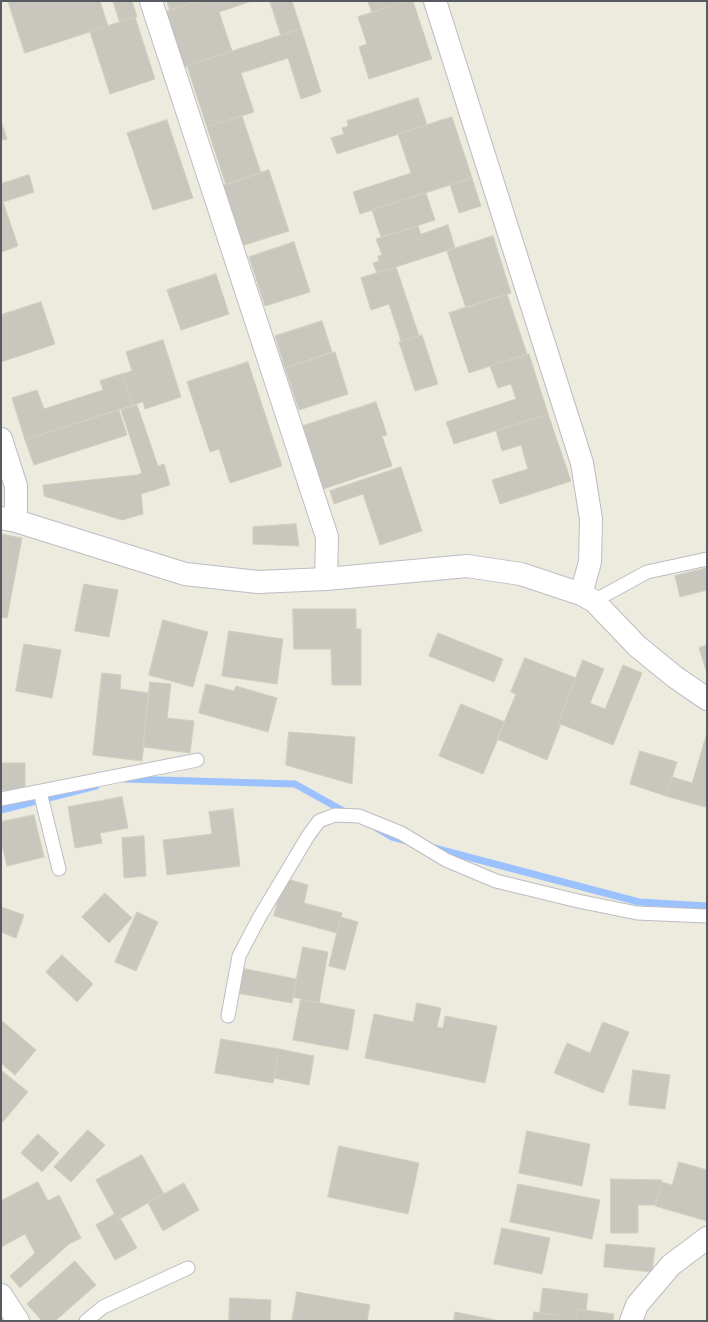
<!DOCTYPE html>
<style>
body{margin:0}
#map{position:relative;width:708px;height:1322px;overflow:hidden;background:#ecebde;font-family:"Golos Text",sans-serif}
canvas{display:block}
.frame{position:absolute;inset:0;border:2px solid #575a61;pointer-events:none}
</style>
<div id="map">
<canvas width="708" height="1322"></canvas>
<div class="frame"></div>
</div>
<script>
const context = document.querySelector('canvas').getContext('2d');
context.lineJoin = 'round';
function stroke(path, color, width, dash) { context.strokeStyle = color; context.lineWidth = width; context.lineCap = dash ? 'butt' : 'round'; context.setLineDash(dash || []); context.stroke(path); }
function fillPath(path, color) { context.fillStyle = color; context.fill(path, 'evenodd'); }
stroke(new Path2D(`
 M125,779L295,784L347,813
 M1,810L96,786
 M378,829L392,837L407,841
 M434,848L639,902L707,906`), '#9bc2ff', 7);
const building = new Path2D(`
 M8,1H100L108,26L25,53Z
 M113,1H132L137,17L120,22Z
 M167,1H199L170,10Z
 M199,1H252L219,12L232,51L184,67L166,12Z
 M270,1H292L301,29L281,35Z
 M368,1H408L372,12Z
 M408,1H413L432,59L369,79L359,47L367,44L358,17Z
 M135,17L155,79L110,94L90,32Z
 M301,29L321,92L301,99L288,58L241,73L254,112L207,127L187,66Z
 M418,98L427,125L337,154L331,138L344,134L342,128L348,126L347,121Z
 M242,116L261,173L226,185L207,127Z
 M452,117L472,178L360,214L353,192L411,173L398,134Z
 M167,120L193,198L153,210L127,133Z
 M1,121L7,139L1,140Z
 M269,170L289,231L241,246L222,186Z
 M29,175L34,192L3,202L18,246L1,252V184Z
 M472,178L481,206L459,213L450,185Z
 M426,193L435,220L381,237L372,210Z
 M448,225L455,248L377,273L373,263L379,261L378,256L382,255L376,239L418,226L421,234Z
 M493,236L511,293L466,308L447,251Z
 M294,242L310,292L265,306L249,257Z
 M396,267L419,336L401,341L389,304L371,310L361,278Z
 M216,274L229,314L181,330L167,290Z
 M507,294L527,354L469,373L449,313Z
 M41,302L55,344L1,362V315Z
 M322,321L332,352L285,368L275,336Z
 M422,335L438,384L415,391L399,342Z
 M163,340L181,397L145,409L143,402L133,405L122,374L132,371L126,352Z
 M335,352L348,394L299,410L285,368Z
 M529,354L548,414L454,444L446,422L516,399L511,384L498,388L490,366Z
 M248,362L282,466L230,483L219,449L210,452L187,382Z
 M122,374L133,405L25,440L12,398L37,390L44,409L103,390L100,381Z
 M376,402L387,435L382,436L392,466L323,489L303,426Z
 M137,405L158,466L164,464L170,485L141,494L143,514L122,520L44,496L43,485L137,475L142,473L121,410Z
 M119,410L127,435L34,465L25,440Z
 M548,414L571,481L500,504L492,480L528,469L521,445L502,451L496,431Z
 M401,467L422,531L380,545L363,494L334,504L330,491Z
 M296,524L299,546L253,544V527Z
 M1,534L22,538L7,618L1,617Z
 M707,568V590L680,597L675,576Z
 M84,584L118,590L109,637L75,631Z
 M293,609H356V629H361V685H332L331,649H294Z
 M163,620L208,632L193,687L149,675Z
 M229,631L283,639L277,684L222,676Z
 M438,633L503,659L494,682L429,656Z
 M24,644L61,650L52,698L16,691Z
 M707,645V673L699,648Z
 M525,658L576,678L558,723L561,724L547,760L497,739L516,694L511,692Z
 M583,660L604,669L590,703L605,709L623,665L642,673L613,745L558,723Z
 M102,673L121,675L120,689L149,693L142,761L93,755Z
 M150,682L171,684L167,718L194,721L190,753L143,747Z
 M206,684L234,691L236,686L277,698L268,732L199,713Z
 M461,704L505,722L483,774L439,756Z
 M289,732L355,737L352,784L286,765Z
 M707,733V802L705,807L666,796L672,777L692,783Z
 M640,751L677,762L666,796L630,784Z
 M1,763H25V791L1,790Z
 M122,797L128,828L100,833L102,843L75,848L68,807Z
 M233,809L240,866L167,875L163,840L212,834L209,812Z
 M34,815L44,857L7,866L1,840V822Z
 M144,836L146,876L124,878L122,838Z
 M284,878L308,885L304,903L342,913L337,933L274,916Z
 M105,893L132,918L109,943L82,917Z
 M1,907L24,915L16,938L1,932Z
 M137,912L158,922L136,971L115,962Z
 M341,917L358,922L345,970L329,966Z
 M303,947L328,952L319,1003L293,997Z
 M62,955L93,984L77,1002L46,972Z
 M241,968L296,979L292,1003L237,993Z
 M301,999L355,1010L348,1050L293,1040Z
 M417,1003L441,1008L437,1027L443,1028L445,1016L497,1026L485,1083L365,1058L374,1014L413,1022Z
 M1,1020L36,1050L15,1075L1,1063Z
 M603,1022L629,1032L603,1093L554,1073L567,1043L590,1053Z
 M221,1039L279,1049L273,1083L215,1073Z
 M279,1049L314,1056L309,1085L274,1078Z
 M1,1070L28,1092L1,1124Z
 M633,1070L670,1075L665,1109L629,1105Z
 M88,1130L105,1145L71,1182L54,1167Z
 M527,1131L590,1144L582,1186L519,1173Z
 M38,1134L59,1153L42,1172L21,1153Z
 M339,1146L419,1163L408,1214L328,1197Z
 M142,1155L164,1194L118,1220L96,1180Z
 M679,1162L707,1170V1221L655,1206L662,1182L672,1185Z
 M611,1179L662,1180L656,1205H638V1233H611Z
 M38,1182L48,1201L59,1195L81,1238L69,1244L20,1288L10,1276L35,1253L25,1234L1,1247V1201Z
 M184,1183L199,1210L163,1231L148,1203Z
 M518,1184L600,1200L592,1239L510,1222Z
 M115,1214L118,1220L120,1218L137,1248L115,1260L96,1225Z
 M502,1228L550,1238L542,1274L494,1264Z
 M606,1244L655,1248L652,1272L604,1267Z
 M75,1261L96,1285L55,1321H42L27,1304Z
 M543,1288L588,1294L586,1310L577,1309L576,1321H557L558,1315L540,1313Z
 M297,1292L370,1305L367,1321H292Z
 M230,1298L271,1300L270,1321H229Z
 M577,1309L614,1314L613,1321H576Z
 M455,1312L500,1321H454Z
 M534,1312L558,1315L557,1321H533Z`);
fillPath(building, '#c9c7bd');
stroke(building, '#d1cebc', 1);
const lane = new Path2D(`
 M594,601L647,572L707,559
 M40,792L59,869
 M1,799L197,760
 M228,1016L239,956L259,918L308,836L319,821L335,815L359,816L401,833L446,860L496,881L578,901L637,913L707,916
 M86,1321L103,1307L188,1268`);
const street = new Path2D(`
 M151,1L327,537L326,579
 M435,1L582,463L591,519L590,562L581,594
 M1,439L16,486V521
 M1,518L16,521L185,574L258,582L326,579L467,566L521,574L581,594L594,601L637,646L675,677L707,699
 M1,1295L18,1321
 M631,1321L637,1305L671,1265L707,1238`);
stroke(lane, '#bbbdc4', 15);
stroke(street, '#bbbdc4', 24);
stroke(lane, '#fff', 13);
stroke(street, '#fff', 22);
</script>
